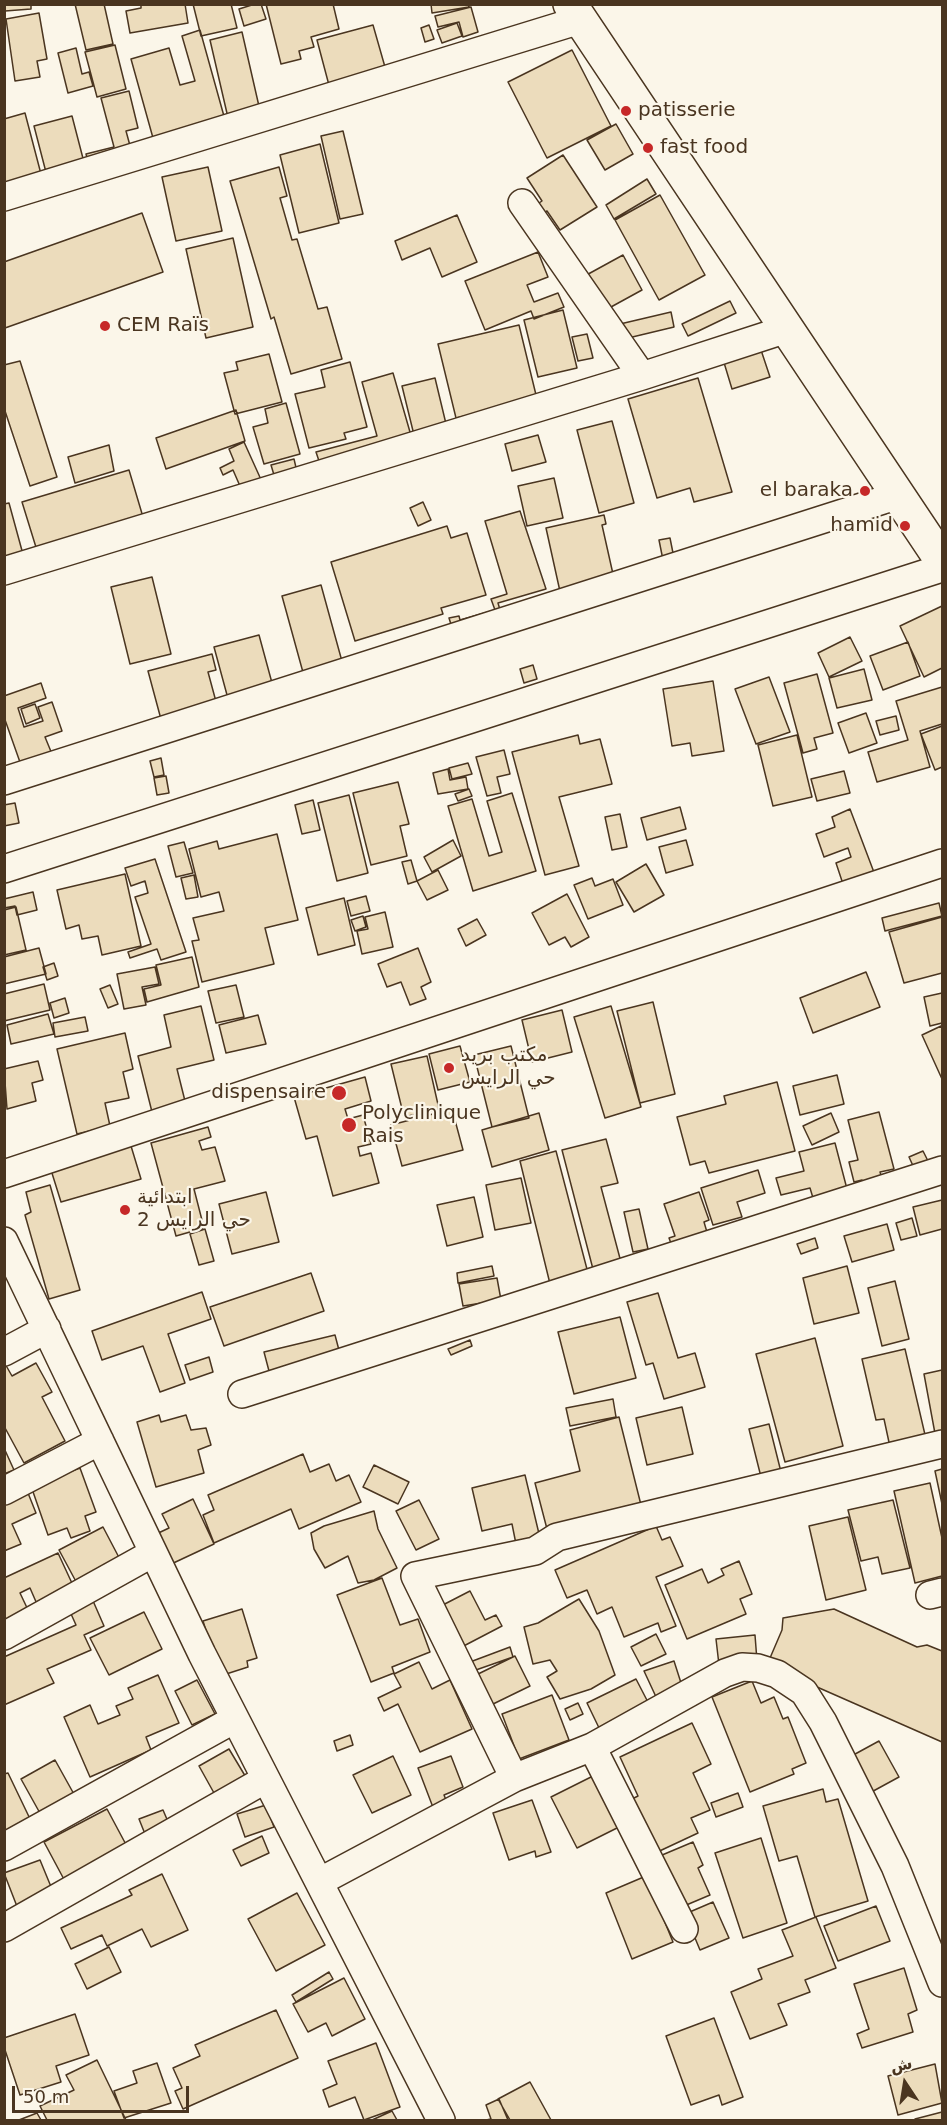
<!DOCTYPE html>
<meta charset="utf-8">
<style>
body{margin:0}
#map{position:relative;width:947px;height:2125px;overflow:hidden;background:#fbf6e9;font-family:"DejaVu Sans",Cairo,sans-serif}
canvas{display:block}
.frame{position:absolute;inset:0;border:6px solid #4a3520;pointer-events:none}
.north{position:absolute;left:875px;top:2053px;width:60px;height:60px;-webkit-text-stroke:4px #fbf6e9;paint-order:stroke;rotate:348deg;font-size:16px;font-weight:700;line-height:24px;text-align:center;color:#4a3520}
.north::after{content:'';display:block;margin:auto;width:21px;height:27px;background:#4a3520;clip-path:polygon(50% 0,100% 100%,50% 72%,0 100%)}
.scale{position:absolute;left:12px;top:2086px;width:177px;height:27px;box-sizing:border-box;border:3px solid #4a3520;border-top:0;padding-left:8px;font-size:18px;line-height:21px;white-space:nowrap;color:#4a3520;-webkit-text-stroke:4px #fbf6e9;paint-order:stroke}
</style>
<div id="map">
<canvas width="947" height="2125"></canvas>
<div class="frame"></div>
<div class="north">ش</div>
<div class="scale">50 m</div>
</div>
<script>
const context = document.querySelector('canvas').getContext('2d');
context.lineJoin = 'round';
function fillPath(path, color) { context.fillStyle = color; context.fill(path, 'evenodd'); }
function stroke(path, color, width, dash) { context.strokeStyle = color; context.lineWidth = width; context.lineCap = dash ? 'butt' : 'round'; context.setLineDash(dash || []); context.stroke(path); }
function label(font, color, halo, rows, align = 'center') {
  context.font = font + ' "DejaVu Sans",Cairo,sans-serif'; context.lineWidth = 4.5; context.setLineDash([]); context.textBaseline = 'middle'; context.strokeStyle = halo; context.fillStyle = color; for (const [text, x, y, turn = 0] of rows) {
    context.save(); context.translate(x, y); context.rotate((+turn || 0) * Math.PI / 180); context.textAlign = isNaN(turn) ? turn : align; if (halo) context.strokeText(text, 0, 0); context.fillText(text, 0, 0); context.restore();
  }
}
const building = new Path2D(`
 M4,4H31V9L5,11Z
 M75,4H104L113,44L86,50Z
 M141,4H185L188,23L130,33L126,11L141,8Z
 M193,4H231L237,28L201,36Z
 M255,4H261L266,19L244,26L239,9Z
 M266,4H333L339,29L311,37L314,47L299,51L301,59L281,64Z
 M431,4H468L469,7L432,13Z
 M471,7L478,32L463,37L459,22L438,27L435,16Z
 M39,13L47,59L37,61L40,77L15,81L6,19Z
 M457,23L462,36L442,43L437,30Z
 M373,25L387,74L330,89L317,40Z
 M429,25L434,39L425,42L421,28Z
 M200,30L227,127L153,138L131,59L169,48L180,85L195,81L182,36Z
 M242,32L261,115L229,122L210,40Z
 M115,45L126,89L97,97L85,52Z
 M76,48L82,74L89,72L93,86L68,93L58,53Z
 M572,50L611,126L547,158L508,82Z
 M129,91L138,128L126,131L132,153L89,165L86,154L114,147L101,98Z
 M25,113L41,174L5,183L4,119Z
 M72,116L86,170L48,180L34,126Z
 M616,124L633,154L605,170L587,140Z
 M343,131L363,214L340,219L321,136Z
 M320,144L339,223L299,233L280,155Z
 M563,155L597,207L560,230L547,211L536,218L530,209L542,201L527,178Z
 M208,167L222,231L176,241L162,177Z
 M279,167L287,196L280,198L292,240L297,239L318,309L327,307L342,359L291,374L274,317L271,319L230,181Z
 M647,179L656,194L614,219L606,205Z
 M660,195L705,275L659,300L615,220Z
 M142,213L163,272L5,328L4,262Z
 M457,215L477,262L442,277L430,248L402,260L395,241Z
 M233,238L253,327L206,338L186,249Z
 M538,252L548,277L527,285L534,302L558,293L564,307L534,319L531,311L485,330L465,281Z
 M623,255L642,290L600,313L581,278Z
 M730,301L736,313L688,336L682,324Z
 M563,310L577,368L538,377L524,320Z
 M671,312L674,327L624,339L620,324Z
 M519,325L537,399L456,418L438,344Z
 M587,334L593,358L578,361L572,337Z
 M759,344L770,377L732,389L722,356Z
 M269,354L282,402L235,414L224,373L238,370L236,362Z
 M20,361L57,477L30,486L4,408V365Z
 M350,362L367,427L344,433L346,439L309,448L295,394L325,387L321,370Z
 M393,373L412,439L322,470L316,452L377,436L362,382Z
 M435,378L447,428L414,435L402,386Z
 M698,378L732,492L694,502L690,488L657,498L628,399Z
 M286,403L300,454L264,464L253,427L268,423L265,409Z
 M236,410L245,441L166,469L156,438Z
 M612,421L634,503L599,513L577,430Z
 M538,435L546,462L512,471L505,444Z
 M244,442L263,484L243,493L233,470L223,475L220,468L234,461L229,449Z
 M109,445L114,471L75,483L68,457Z
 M294,459L298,476L274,475L271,465Z
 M129,470L143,517L39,557L22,502Z
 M554,478L563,518L527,526L518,486Z
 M423,502L431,520L418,526L410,508Z
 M9,503L24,558L4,563V504Z
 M520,511L546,589L498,603L503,620L454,634L449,618L459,616L460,620L495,610L491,599L507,594L485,521Z
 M604,515L606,524L602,525L615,583L561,596L546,528Z
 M447,526L451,538L467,533L486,595L441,608L443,614L355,641L331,562Z
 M670,538L674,558L663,560L659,540Z
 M152,577L171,654L130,664L111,587Z
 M321,585L343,665L304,676L282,596Z
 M942,606V668L924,677L900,626Z
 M259,635L275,694L230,706L214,647Z
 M850,637L862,661L829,677L818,653Z
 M908,642L920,676L883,690L870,656Z
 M212,654L216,670L208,672L218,709L162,723L148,671Z
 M533,665L537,679L524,683L520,669Z
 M864,669L872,700L837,708L829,678Z
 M817,674L833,733L814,738L817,749L803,753L784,683Z
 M769,677L790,732L756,744L735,689Z
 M713,681L724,751L692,756L690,743L672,746L663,689Z
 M41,683L46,698L18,708L24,727L43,721L38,707L52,702L62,731L45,737L52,754L21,765L4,717V696Z
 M942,687V724L920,731L930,767L877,782L868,752L908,740L896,701Z
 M35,704L40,718L26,724L21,709Z
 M866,713L877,743L849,753L838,723Z
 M896,716L899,730L880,735L876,721Z
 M942,726V767L935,770L921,734Z
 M578,735L580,744L600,739L612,784L559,797L579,866L545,875L512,752Z
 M797,735L812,797L773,806L758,745Z
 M504,750L510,774L497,777L501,793L487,796L476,757Z
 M161,758L164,775L154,777L150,761Z
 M468,763L472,774L452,779L449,768Z
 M448,769L450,780L466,777L468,789L438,794L433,773Z
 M844,771L850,793L817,801L811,779Z
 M166,776L169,793L157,795L154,778Z
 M398,782L409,824L400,826L407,856L371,865L353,793Z
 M469,789L472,796L458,801L455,794Z
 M512,793L536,871L473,891L448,806L472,799L489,856L502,852L487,801Z
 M349,795L368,873L337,881L318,803Z
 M313,800L320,830L302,834L295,805Z
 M15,803L19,823L4,826V805Z
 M680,807L686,829L647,840L641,818Z
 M850,809L875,875L844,887L836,863L851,857L848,848L824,857L816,834L835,827L832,817Z
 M620,814L627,847L612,850L605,817Z
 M277,834L298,920L265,928L274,964L202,982L192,941L199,940L193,918L224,911L219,892L201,897L189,849L217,841L219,849Z
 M453,840L461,856L432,872L424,857Z
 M686,840L693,865L666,873L659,847Z
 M184,842L193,873L176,877L168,846Z
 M155,859L186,952L161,960L157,949L130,958L128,952L151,944L135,897L148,893L145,881L131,886L125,868Z
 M411,860L417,881L408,884L402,862Z
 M646,864L664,895L634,912L616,882Z
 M438,870L448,890L427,900L417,881Z
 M125,874L141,946L102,955L98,936L82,939L79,925L66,929L57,890Z
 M194,875L198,897L186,899L181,878Z
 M592,878L595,886L613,879L623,905L588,919L574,885Z
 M33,892L37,910L17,915L15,906L4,908V899Z
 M567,894L589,937L571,947L565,937L549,945L532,913Z
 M366,896L370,911L351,916L347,901Z
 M344,898L355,945L318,955L306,908Z
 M939,903L942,916L885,931L882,918Z
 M16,907L26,950L4,955V910Z
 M385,912L393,947L362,954L357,931L368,929L365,917Z
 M363,916L366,927L355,931L351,920Z
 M942,917V973L904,983L889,932Z
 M477,919L486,935L466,946L458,929Z
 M39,948L46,974L4,984V957Z
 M418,948L431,982L421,987L426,999L410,1005L401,982L387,987L378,964Z
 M192,957L199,987L147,1002L144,989L161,985L156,965Z
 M54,963L58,976L47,980L43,967Z
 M155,967L159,984L142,987L146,1005L124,1009L117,974Z
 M866,972L880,1007L813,1033L800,998Z
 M44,984L50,1010L4,1021V994Z
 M110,985L118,1004L108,1008L100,989Z
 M236,985L244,1017L216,1023L208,991Z
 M942,993V1023L930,1026L924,997Z
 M65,998L69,1013L54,1018L50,1003Z
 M653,1002L675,1094L640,1103L617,1011Z
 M201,1006L214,1060L177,1069L188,1113L153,1116L138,1056L171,1047L164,1015Z
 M611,1006L641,1107L605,1118L574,1017Z
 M562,1010L572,1052L532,1062L522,1020Z
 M48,1014L54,1034L11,1044L7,1025Z
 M258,1015L266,1044L226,1053L219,1025Z
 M85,1017L88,1031L55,1037L53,1023Z
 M941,1026L942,1029V1079L922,1035Z
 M125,1033L133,1069L123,1072L129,1098L105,1103L110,1126L77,1134L57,1049Z
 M460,1046L470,1082L438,1090L429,1054Z
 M511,1046L529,1118L492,1127L474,1055Z
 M427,1056L439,1109L404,1117L391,1064Z
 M38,1061L43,1080L32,1083L36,1101L7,1109L4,1069Z
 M837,1075L844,1104L800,1115L793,1086Z
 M365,1077L371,1101L345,1109L348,1119L363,1115L371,1144L358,1147L360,1156L371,1153L379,1183L333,1196L317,1136L306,1139L294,1097Z
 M777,1082L795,1151L709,1173L705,1161L690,1165L677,1117L726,1104L724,1096Z
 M452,1109L463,1150L402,1166L391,1125Z
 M879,1112L894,1169L880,1172L884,1185L864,1190L862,1180L854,1182L849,1162L858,1160L848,1120Z
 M539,1113L549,1150L492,1167L482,1130Z
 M831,1113L839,1132L812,1145L803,1126Z
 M208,1127L211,1137L199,1141L202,1150L215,1147L225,1181L194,1189L204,1228L176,1236L151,1143Z
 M606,1139L618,1183L601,1187L622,1266L594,1273L562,1150Z
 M835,1143L847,1189L813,1198L810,1188L781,1195L776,1178L804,1171L799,1152Z
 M131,1146L141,1179L61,1202L51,1170Z
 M556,1151L588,1273L552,1292L520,1161Z
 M923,1151L928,1161L914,1168L909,1157Z
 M758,1170L765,1193L737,1202L742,1217L713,1225L701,1188Z
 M521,1178L531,1223L495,1230L486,1185Z
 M50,1185L80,1290L49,1299L25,1215L31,1212L26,1192Z
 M266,1192L279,1242L232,1254L219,1204Z
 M699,1192L709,1220L704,1222L709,1239L674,1251L669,1238L675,1236L664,1204Z
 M474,1197L483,1237L447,1246L437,1205Z
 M942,1200V1229L920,1235L913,1207Z
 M639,1209L648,1249L633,1252L624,1212Z
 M912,1218L917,1236L901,1240L896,1223Z
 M887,1224L894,1250L852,1262L844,1236Z
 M205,1229L214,1261L199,1265L190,1234Z
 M815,1238L818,1248L801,1254L797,1244Z
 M492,1266L494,1276L458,1283L457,1273Z
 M847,1266L859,1313L814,1324L803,1278Z
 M311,1273L324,1311L224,1346L210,1307Z
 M497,1278L501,1300L463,1306L459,1284Z
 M895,1281L909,1339L882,1346L868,1288Z
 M202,1292L211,1319L168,1334L185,1383L160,1392L143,1346L102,1360L92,1331Z
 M658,1293L678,1358L695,1353L705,1387L664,1399L653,1363L646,1365L627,1302Z
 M620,1317L636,1378L574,1394L558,1332Z
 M335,1335L340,1354L269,1371L264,1352Z
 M815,1338L843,1446L785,1462L756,1354Z
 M470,1340L472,1346L451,1355L448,1349Z
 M905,1349L926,1439L890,1447L884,1419L876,1420L862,1359Z
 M209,1357L213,1372L190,1380L185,1365Z
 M4,1362L12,1376L36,1363L52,1392L42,1397L65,1441L24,1463L4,1426Z
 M942,1370V1438L936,1439L924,1374Z
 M613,1399L616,1417L570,1426L566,1408Z
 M682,1407L693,1454L647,1465L636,1418Z
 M159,1415L161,1422L186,1415L191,1430L206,1428L211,1445L198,1450L204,1473L156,1487L137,1422Z
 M619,1417L641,1505L547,1529L535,1483L580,1471L570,1430Z
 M769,1424L781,1472L761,1477L749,1429Z
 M4,1448L14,1470L4,1474Z
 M303,1454L310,1472L329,1464L336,1481L349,1475L361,1502L299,1529L291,1509L214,1543L203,1515L214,1510L208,1495Z
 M374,1465L409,1482L398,1504L363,1487Z
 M80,1468L96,1512L85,1516L90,1531L71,1538L67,1528L48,1535L31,1486Z
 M942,1469V1504L935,1471Z
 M525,1475L540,1538L516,1544L512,1524L482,1531L472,1488Z
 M930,1483L942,1538V1576L915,1583L894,1491Z
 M28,1493L36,1513L12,1524L21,1544L4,1551V1503Z
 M193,1499L214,1544L167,1566L152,1536L169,1528L162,1514Z
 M419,1500L439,1539L416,1550L396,1511Z
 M893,1500L910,1568L882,1574L878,1557L861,1561L848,1510Z
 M374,1511L378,1529L397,1568L374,1580L358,1583L348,1556L325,1568L314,1549L311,1533L324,1526Z
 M848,1517L866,1590L826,1600L809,1526Z
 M656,1526L662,1540L670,1537L683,1566L656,1577L676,1626L661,1632L658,1623L624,1637L612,1607L597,1614L587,1590L567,1598L555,1570Z
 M103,1527L124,1567L80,1589L59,1550Z
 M58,1553L77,1594L40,1611L30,1588L20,1593L29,1612L4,1623V1578Z
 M739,1561L752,1594L740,1599L746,1614L687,1639L665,1585L702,1569L708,1583L724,1575L721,1569Z
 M382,1578L400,1625L418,1619L430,1652L392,1667L394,1673L371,1682L337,1595Z
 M470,1591L485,1620L496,1615L502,1626L456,1650L435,1609Z
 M90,1594L104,1626L84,1635L91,1650L47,1669L54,1683L4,1705V1657L76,1625L67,1605Z
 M579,1599L599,1631L615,1675L591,1689L560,1699L547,1677L557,1671L550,1660L533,1664L524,1627L538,1623Z
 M242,1609L257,1658L247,1661L248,1667L220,1676L203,1621Z
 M834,1609L917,1647L927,1645L942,1651V1742L767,1665L782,1630L783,1618Z
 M144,1612L162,1649L109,1675L90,1638Z
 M656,1634L666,1654L641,1666L631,1647Z
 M755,1635L757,1661L719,1665L716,1639Z
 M510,1647L513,1657L473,1671L470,1662Z
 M515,1656L530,1686L489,1706L474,1676Z
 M674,1661L682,1686L657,1699L644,1671Z
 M419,1662L432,1689L450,1680L472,1729L420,1752L398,1704L384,1711L378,1698L401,1687L394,1674Z
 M158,1675L179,1723L146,1737L151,1750L90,1777L64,1717L90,1705L98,1724L120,1715L116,1706L133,1699L128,1688Z
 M636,1679L651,1708L601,1732L587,1703Z
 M197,1680L215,1714L192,1725L175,1691Z
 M752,1681L761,1703L774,1697L783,1719L788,1717L806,1763L792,1769L794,1774L750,1792L712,1697Z
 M552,1695L569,1740L519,1759L502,1714Z
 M578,1703L583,1714L570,1720L565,1709Z
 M692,1723L711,1764L693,1773L710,1810L691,1818L698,1833L651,1855L626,1802L638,1796L620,1757Z
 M350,1735L353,1745L337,1751L334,1741Z
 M879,1741L899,1777L866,1795L846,1759Z
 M229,1749L250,1784L219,1802L199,1766Z
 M393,1756L411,1795L372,1813L353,1775Z
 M451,1756L463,1787L444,1795L448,1805L434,1810L418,1768Z
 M55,1760L75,1796L41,1815L21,1779Z
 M8,1773L32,1823L4,1837V1774Z
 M595,1775L621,1826L577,1848L551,1797Z
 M823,1789L826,1802L838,1799L868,1901L815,1917L797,1856L779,1861L763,1806Z
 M738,1793L743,1807L716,1817L711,1803Z
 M532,1800L551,1852L536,1857L535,1851L509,1860L493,1813Z
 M266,1805L274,1827L245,1837L237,1814Z
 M107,1809L130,1852L67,1885L44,1842Z
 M163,1810L169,1824L145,1834L139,1819Z
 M262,1836L269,1853L241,1866L233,1850Z
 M761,1838L787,1923L743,1938L715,1853Z
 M693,1842L703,1865L698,1868L710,1895L684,1906L655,1858Z
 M40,1860L54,1894L18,1909L4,1873Z
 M162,1874L188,1930L151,1947L142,1929L107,1946L102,1935L71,1949L61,1928L132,1895L129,1890Z
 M646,1876L673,1942L632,1959L606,1893Z
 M297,1893L325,1945L276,1971L248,1919Z
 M713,1902L729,1938L700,1950L685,1914Z
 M876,1906L890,1941L838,1961L824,1926Z
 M816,1917L836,1968L805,1980L810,1992L778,2004L787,2025L750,2039L731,1992L762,1979L758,1969L793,1956L782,1930Z
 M109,1947L121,1972L87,1989L75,1964Z
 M904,1968L917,2010L908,2014L913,2032L862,2048L857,2034L869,2029L854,1984Z
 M329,1972L333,1979L296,2002L292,1995Z
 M344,1978L365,2019L332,2036L326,2023L308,2032L293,2004Z
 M276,2010L298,2058L183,2109L175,2091L182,2088L173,2068L200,2056L195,2045Z
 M75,2014L89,2055L56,2066L61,2082L20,2095L4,2047V2038Z
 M714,2018L743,2097L722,2105L719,2095L691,2105L666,2036Z
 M376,2043L400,2107L364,2120L355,2097L329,2107L323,2090L337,2084L328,2061Z
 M97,2060L126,2120H47L40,2106L74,2090L66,2075Z
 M157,2063L171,2103L124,2118L114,2091L137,2083L133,2071Z
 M935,2064L942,2103L898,2115L888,2076Z
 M530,2082L551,2120H510L498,2099Z
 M499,2099L508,2120H486L491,2119L486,2105Z
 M392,2111L397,2120H372Z
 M942,2112V2120H916L915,2119Z
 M37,2113L41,2120H19Z`);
fillPath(building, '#ecdcbc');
stroke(building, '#4a3520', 1.5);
const minor = new Path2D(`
 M4,197L580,20
 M522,203L642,376
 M4,571L642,376L787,329
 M4,781L899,495
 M4,869L942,568
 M4,1174L942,863
 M4,1241L202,1654L441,2120
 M4,1352L47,1329
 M242,1394L942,1170
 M4,1491L100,1441
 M930,1595L942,1592
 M4,1636L153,1553
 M592,1747L684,1929
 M514,1778L415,1576L535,1551L557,1537L942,1444
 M4,1847L235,1719
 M319,1882L514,1778L592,1747L725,1673L742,1667L758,1668L777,1674L804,1692L823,1722L895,1866L942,1983
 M4,1928L266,1779`);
const major = new Path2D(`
 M570,4L942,561`);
stroke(minor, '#4a3520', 30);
stroke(major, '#4a3520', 36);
stroke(minor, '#fbf6e9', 27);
stroke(major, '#fbf6e9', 33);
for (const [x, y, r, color] of [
 [626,111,6,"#c62828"],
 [648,148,6,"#c62828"],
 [105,326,6,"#c62828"],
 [865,491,6,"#c62828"],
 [905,526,6,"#c62828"],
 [449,1068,6,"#c62828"],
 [339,1093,8,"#c62828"],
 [349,1125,8,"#c62828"],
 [125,1210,6,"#c62828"]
]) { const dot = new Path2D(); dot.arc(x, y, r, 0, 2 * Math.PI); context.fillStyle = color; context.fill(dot); stroke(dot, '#fbf6e9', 2); }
label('20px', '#4a3520', '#fbf6e9', [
 ["patisserie",638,111],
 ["fast food",660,148],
 ["CEM Raïs",117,326],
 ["el baraka",853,491,"right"],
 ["hamid",893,526,"right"],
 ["مكتب بريد",461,1056],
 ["حي الرايس",461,1079],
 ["dispensaire",326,1093,"right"],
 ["Polyclinique",362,1114],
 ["Rais",362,1137],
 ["ابتدائية",137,1198],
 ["حي الرايس 2",137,1221]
], 'left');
</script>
